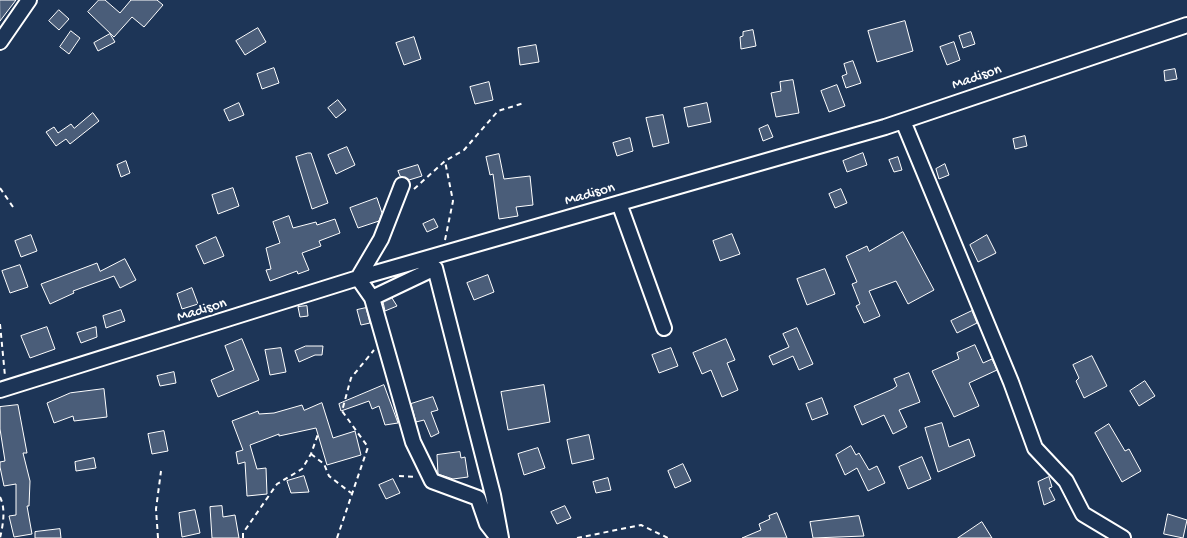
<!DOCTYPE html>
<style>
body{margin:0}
canvas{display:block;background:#1d3557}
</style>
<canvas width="1187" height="538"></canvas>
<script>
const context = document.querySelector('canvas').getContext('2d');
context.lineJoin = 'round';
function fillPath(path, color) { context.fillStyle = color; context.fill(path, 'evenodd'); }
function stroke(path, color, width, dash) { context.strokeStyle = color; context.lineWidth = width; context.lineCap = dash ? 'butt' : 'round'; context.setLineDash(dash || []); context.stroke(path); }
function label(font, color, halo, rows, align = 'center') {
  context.font = font + ' "Gochi Hand",sans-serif'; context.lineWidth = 5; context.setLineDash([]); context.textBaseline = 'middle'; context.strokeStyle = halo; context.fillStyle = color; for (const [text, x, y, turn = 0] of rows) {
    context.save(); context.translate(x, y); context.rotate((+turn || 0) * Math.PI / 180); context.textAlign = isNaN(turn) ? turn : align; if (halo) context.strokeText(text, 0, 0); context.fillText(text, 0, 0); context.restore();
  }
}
const building = new Path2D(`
 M0,0H16L0,21Z
 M99,0H105L120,13L131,0H157L163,5L144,27L132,17L114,37L88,12Z
 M59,10L69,19L59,30L49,21Z
 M905,21L913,51L877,62L868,31Z
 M258,28L266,42L245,55L236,41Z
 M753,30L756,46L741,49L740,37L743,36V32Z
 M71,31L80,38L69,54L60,47Z
 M971,32L975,44L963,48L959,36Z
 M110,34L115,42L98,51L94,43Z
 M414,37L421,59L404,65L396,43Z
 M954,42L960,60L947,65L940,47Z
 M536,45L539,62L520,65L518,48Z
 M853,61L861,83L846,88L842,76L847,74L844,64Z
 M274,68L279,83L262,89L257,74Z
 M1175,69L1177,79L1165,81L1164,71Z
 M793,80L799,113L776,117L771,93L781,91L780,82Z
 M489,82L493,100L475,104L470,87Z
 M837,85L845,106L829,112L821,91Z
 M338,100L346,110L336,118L328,108Z
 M239,103L244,115L229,121L224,110Z
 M707,103L711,122L688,127L684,108Z
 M93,113L99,121L70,144L66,139L56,146L46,132L54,127L58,133L71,124L74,128Z
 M663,115L669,143L653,147L646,118Z
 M768,125L773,137L763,141L759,129Z
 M1025,136L1027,146L1015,149L1013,139Z
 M630,138L633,151L617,156L613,143Z
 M347,147L355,165L336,174L328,155Z
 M308,153H311L328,203L312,209L296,157Z
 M863,153L867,165L847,172L843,161Z
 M499,154L504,179L530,176L533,205L516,207L518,216L499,219L493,174L490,175L486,157Z
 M898,157L902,170L894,172L889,160Z
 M126,161L130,173L121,177L117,165Z
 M945,164L949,175L939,179L936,169Z
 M418,165L422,176L409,180L400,176L398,171Z
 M233,188L239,206L218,214L212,195Z
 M841,189L847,203L835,208L829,194Z
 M377,198L382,213L379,221L358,228L350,208Z
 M289,216L293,228L316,222L317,225L335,219L340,233L319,241L321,246L302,253L309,270L298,274L297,271L270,281L266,270L271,269L266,248L280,243L273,222Z
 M434,219L438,227L427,232L423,224Z
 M903,232L934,290L908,304L896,281L869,291L880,316L864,323L856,306L860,304L852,284L857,282L846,256L867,246L869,251Z
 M732,234L740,254L720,261L713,241Z
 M31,235L37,251L21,257L15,241Z
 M987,235L996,253L978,262L970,245Z
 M216,237L224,256L204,264L196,246Z
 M125,259L136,280L120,288L114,276L73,291L74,293L50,304L41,284L97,263L100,271Z
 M20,265L28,287L10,293L2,271Z
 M825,269L835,294L807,305L797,279Z
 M488,275L494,292L474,300L467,283Z
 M192,288L198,304L182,309L177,294Z
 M392,298L397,306L385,311L383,302Z
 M307,306L308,316L300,317L298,307Z
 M366,308L370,323L361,325L357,310Z
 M121,310L125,321L106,328L103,316Z
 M972,311L977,323L957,333L951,321Z
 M47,327L55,349L30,358L21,336Z
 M96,327L97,337L81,343L77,333Z
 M797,328L813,364L799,370L793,356L773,365L769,356L789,347L783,334Z
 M242,339L259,380L218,397L211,380L234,370L225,346Z
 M726,339L735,360L727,363L738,390L722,397L711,370L702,374L693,353Z
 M975,345L983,363L992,359L997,370L969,383L979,406L954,417L932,371L959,359L957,353Z
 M306,346H323L322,355H315L299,362L295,351Z
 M281,348L286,372L270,375L265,350Z
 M671,348L678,366L659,373L652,355Z
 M1092,356L1107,386L1084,398L1076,381L1079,378L1073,365Z
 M174,372L176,383L160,386L157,376Z
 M909,373L920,402L899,410L907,427L893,434L884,415L862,425L854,406L893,389L897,386L894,379Z
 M1145,381L1155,396L1139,406L1130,391Z
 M384,385L398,423L385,425L379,406L372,409L369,401L341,411L339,404Z
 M544,385L550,422L508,430L501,392Z
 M104,389L107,417L74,421L73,416L54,423L47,403L70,393Z
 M433,397L438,410L431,412L439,433L431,437L424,420L416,422L411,404Z
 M822,398L828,414L812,420L806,404Z
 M322,403L333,438L355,431L361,455L327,465L316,428L279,436V434L250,445L257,469L266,468L267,494L247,496L245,462L238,464L236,452L243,450L232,421L258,411L259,414L274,413L302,405L304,410Z
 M18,405L27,453H23L30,481L29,506H27L32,534L14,537L9,516L16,515V484L4,486L0,467V462L5,461L0,429V407Z
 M942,423L949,447L969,439L975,456L938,472L925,428Z
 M1109,424L1125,451L1129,449L1141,471L1122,482L1095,433Z
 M164,431L168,451L152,454L148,434Z
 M589,435L594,459L572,464L567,440Z
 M851,446L856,455L859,453L869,470L877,466L885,483L868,491L857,468L845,475L836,455Z
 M538,448L545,468L524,475L518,454Z
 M460,452L461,458L465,457L468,477L453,479L438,474L437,455Z
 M922,457L931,479L908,489L899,467Z
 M94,458L96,468L76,471L75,462Z
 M683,464L691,481L675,488L668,471Z
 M304,476L309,492L291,493L287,481Z
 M1049,477L1052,487L1049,488L1055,500L1044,505L1038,482Z
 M608,478L611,490L596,493L593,482Z
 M393,479L400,493L386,499L379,485Z
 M222,506L223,517L235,515L239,538H212L210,507Z
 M565,506L571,518L557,524L551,512Z
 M195,510L200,533L182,537L179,513Z
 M777,513L787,538H742L761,530L759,524L770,519L769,516Z
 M1168,514L1187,520L1183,538L1164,534Z
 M859,516L864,536L813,538L810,522Z
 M982,522L992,538H958Z
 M60,529L61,538H35V532Z`);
fillPath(building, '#4a5d79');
stroke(building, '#fff', 1);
const minor = new Path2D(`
 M0,42L29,0
 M903,121L1011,382L1035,448L1066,481L1083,514L1123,538
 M402,185L381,239L358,278L372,298L413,442L432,481L478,498L487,524L498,538
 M619,203L664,328
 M372,298L435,268L493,495L501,538
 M0,390L358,278L885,127L1187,25`);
stroke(minor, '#fff', 18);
stroke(new Path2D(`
 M0,188L13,207
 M414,189L445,161L464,150L498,111L524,103
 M445,240L453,201L445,161
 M0,324L5,376
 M311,454L324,464L329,476L351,493
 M399,476L416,477
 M0,497C6,509 3,525 0,538
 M158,538L156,509L161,471
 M243,538V533L277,484L302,469L311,454L318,434
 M337,538L368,447L342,411L351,378L374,350
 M577,538L641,525L668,538`), '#fff', 2, [5, 4]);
stroke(minor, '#1d3557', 14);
label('15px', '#fff', '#1d3557', [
 ["Madison",977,78,-19],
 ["Madison",590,195,-16],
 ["Madison",202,311,-17]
]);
</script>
